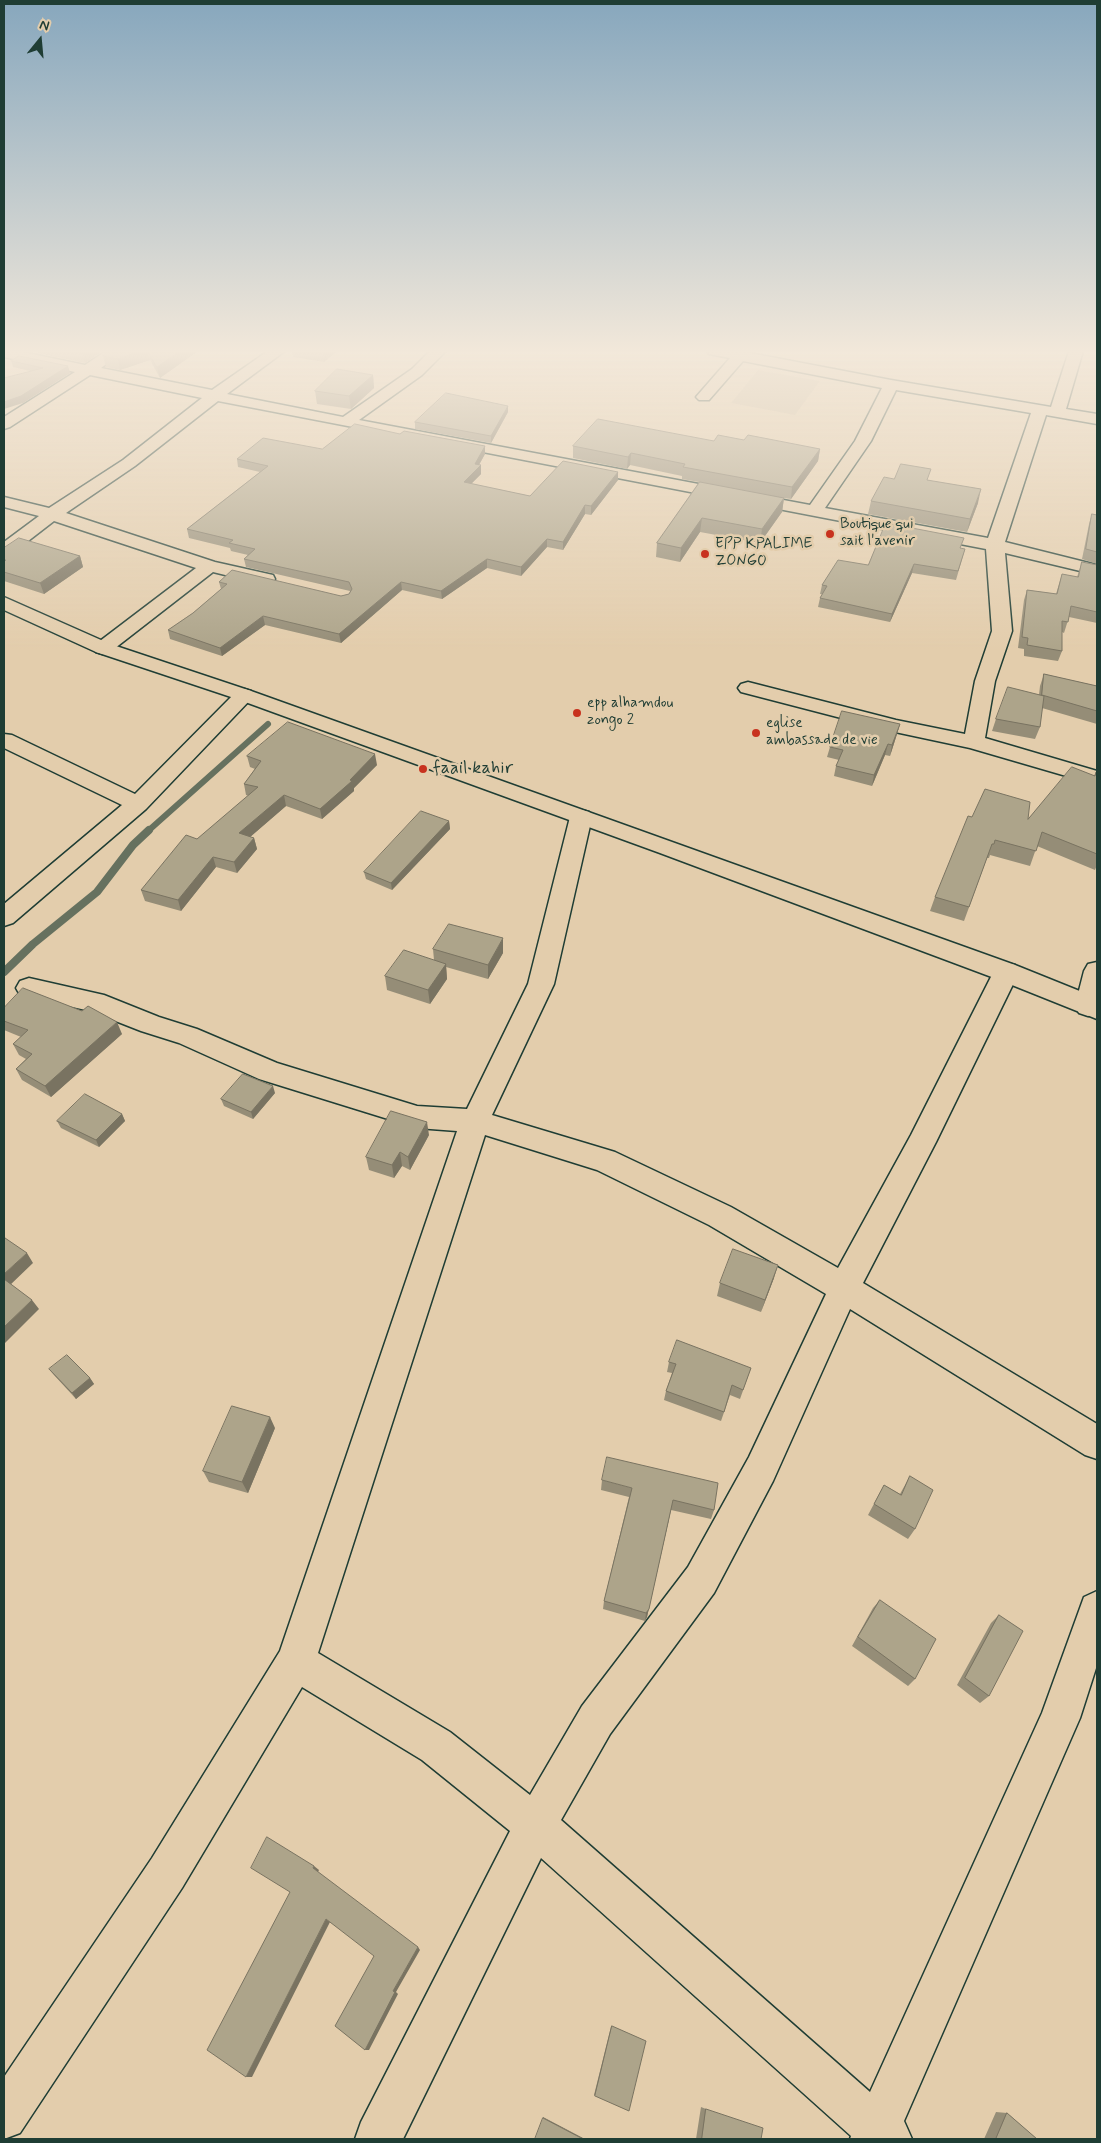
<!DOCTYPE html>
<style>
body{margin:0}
#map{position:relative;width:1101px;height:2143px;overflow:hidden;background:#e3cdac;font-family:Mynerve,sans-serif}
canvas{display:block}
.frame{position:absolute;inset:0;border:5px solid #1f3d34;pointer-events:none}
.north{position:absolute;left:15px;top:15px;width:50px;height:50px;-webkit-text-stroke:4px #e3cdac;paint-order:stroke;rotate:17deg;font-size:14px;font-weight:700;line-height:20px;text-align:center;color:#1f3d34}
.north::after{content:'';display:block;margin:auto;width:18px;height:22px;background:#1f3d34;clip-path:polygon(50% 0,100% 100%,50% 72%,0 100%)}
</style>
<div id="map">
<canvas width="1101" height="2143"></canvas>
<div class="frame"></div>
<div class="north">N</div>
</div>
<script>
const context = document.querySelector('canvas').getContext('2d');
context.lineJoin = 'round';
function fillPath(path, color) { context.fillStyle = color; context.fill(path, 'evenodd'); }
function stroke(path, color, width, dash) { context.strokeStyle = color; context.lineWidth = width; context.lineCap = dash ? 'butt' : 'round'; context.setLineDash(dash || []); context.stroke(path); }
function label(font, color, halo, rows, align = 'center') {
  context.font = font + ' Mynerve,sans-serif'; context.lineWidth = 5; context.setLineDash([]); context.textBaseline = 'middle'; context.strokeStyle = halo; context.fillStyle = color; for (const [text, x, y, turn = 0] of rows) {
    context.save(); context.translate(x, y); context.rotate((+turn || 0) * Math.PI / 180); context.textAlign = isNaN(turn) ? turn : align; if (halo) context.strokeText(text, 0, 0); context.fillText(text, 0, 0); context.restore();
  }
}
fillPath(new Path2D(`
 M758,370L820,381L795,415L731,403Z`), '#cfbea0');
stroke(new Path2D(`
 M148,831L268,724`), '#66715f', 6);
stroke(new Path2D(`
 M4,972L33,944L97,892L133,845L149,830`), '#66715f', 8);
const street = new Path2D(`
 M4,351H18L85,365L106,351H124L101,368L212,390L268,351H285L227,394L343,417L412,369L430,351H446L422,375L359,420L810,505L855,441L882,388L743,361L709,400H699L696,397L730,358L709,354L707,351H751L750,353L891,380L1051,407L1069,351H1083L1066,409L1097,414V424L1046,415L1005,542L1097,565V575L1005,553L1012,631L995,681L985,738L1097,771V785L970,748L895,732L741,692L738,688L741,684L748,682L896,720L965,734L975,681L992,631L986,549L218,401L135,466L66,513L215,562L273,575L275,579L273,583L266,585L213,572L110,652L103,654L96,652L93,648L96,644L196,568L54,521L10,555L4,556V542L39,516L4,507V497L49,508L123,460L202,398L90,375L10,427L4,429V417L75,372L4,357ZM896,390L1031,413L988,538L825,508L871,441Z
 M244,689L251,691L254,695L251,699L146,809L13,923L4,926V904L122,805L4,748V734L12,735L135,794L237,691Z
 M581,810L589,812L592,817L554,984L492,1115L615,1152L731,1207L838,1268L911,1135L997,965L1006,963L1015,965L1019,972L936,1142L863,1283L1097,1424V1459L1085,1455L850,1309L773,1481L714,1593L610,1734L561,1820L870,2092L1042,1713L1084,1597L1097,1591V1665L1080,1718L904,2121L912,2139H850L851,2136L541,1858L403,2139H355L361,2122L510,1831L422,1760L302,1687L182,1888L20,2133L4,2139V2077L152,1858L280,1651L457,1131L417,1128L259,1079L179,1043L141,1031L90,1011L20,995L16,988L20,981L29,978L104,995L159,1017L197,1029L277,1063L417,1106L467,1109L528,984L570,817L573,812ZM485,1135L597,1170L709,1225L826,1294L749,1457L688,1567L582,1706L530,1795L450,1732L318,1653Z
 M1097,962V1013L1088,1016L1079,1013L1075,1006L1084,971L1088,964Z`);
const secondary = new Path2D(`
 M4,597L110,644L251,691L1015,965L1097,998V1019L997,979L660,853L237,699L96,652L4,610Z`);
stroke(street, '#1f3d34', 3);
stroke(secondary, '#1f3d34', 3);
fillPath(street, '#e3cdac');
fillPath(secondary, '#e3cdac');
fillPath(new Path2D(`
 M38,351H102L85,363L38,353Z
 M109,351H198L160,378L150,360L120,370L106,367L103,356Z
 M292,351H337L324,362L293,357Z
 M11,361L70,373L23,403L30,371L13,367Z
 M373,375L374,388L351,409L317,404L315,391Z
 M508,412L491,443L415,429V422Z
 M744,440L820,449L818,461L791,499L784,498L782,512L760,543L700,532L680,562L656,557L657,543L699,482L682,479V476L630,465L627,469L573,458V446L714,441Z
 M322,449L485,454L479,465L481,474L471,484L530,496L618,480L591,515L585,514L563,550L547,547L521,576L487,568L442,599L402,590L341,643L265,625L222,656L170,639L168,630L193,613L221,589L219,582L341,596L349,594L350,591L246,567L244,559L248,555L231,551L230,548L189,538L187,529L260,472L238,467L237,459Z
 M894,479L928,480L978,503L967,532L868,514L871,501Z
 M1092,514L1097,515V564L1082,559L1089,524Z
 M4,548L80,556L83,567L44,594L4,581Z
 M960,549H965L956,580L912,573L890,622L818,607L820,598L822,594H820L822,585L868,565Z
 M1082,562L1097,565V623L1069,617L1064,633L1062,632V651L1058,661L1024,656V649L1018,648L1024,600L1027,590L1056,594L1062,574L1077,577Z
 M1044,674L1097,686V724L1042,708L1040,727L1035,739L992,731L996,719L1039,695L1040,686Z
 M900,724L897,734L890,756L885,755L872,786L834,776L836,766L839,760L827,757L830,747Z
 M247,756L377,765L354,788V791L322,819L286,806L250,837L254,838L257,849L237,873L216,867L181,911L145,901L141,890L249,796L246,795L244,784L255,769L250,767Z
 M1096,772L1097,773V865L1095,870L1037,846L1030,866L990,855L989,858H987L964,921L930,911L935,897L972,817L1028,819L1094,776Z
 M449,821L450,829L392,890L366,879L364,872Z
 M433,949L503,953L488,979L446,967L447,979L430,1004L387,990L385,976L434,960Z
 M4,1008L82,1011L122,1034L51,1097L22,1080L16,1069L26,1059L19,1055L13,1044L21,1037L4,1030Z
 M275,1093L253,1119L224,1106L221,1099Z
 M122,1114L125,1121L99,1147L61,1128L57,1121Z
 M429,1135L410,1170L402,1166L394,1178L369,1170L366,1157Z
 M774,1278L761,1312L717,1296L720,1283Z
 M669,1362L751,1368L740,1399L730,1395L721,1421L664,1400L666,1391L672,1373L667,1372Z
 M49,1369L90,1378L94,1384L76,1399L54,1375Z
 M275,1428L248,1493L209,1482L203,1471Z
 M910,1476L915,1529L908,1539L868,1515L884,1485L900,1494Z
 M602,1480L714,1510L711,1519L671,1510L647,1617L645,1621L603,1609L604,1601L629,1497L601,1490Z
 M880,1600L915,1679L908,1686L852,1646L873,1608Z
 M999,1615L989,1696L980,1703L957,1685L991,1623Z
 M612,2026L629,2111L594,2095L611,2027Z
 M701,2107L706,2109L761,2139H696Z
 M996,2112L1007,2113L1037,2139H984Z`), '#958d77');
fillPath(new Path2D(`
 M83,351H102L85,363L82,352Z
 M140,351H148L150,360L120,370L118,359Z
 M180,351H198L160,378L157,367Z
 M323,351H337L324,362Z
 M68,366L70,373L23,403L4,409V402Z
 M373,375L374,388L351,409L349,396Z
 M508,406V412L491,443V436Z
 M485,446V454L476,470L481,465V474L465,490L464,482Z
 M820,449L818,461L791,499L792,487Z
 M631,453L630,465L627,469L628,457Z
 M618,472V480L591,515V506Z
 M981,489L978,503L967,532L970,519Z
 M784,498L782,512L760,543L762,529Z
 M585,505V514L563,550V542Z
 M702,518L700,532L680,562L681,548Z
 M547,539V547L521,576V567Z
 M80,556L83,567L44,594L40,583Z
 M487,559V568L442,599L441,591Z
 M914,564L912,573L890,622L892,614Z
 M401,582L402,590L341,643L339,634Z
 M263,616L265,625L222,656L220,648Z
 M900,724L897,734L890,756L892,745Z
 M888,744L885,755L872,786L874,775Z
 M375,754L377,765L354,788V791L322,819L320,809Z
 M284,795L286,806L242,844L239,833Z
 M449,821L450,829L392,890L391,883Z
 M254,838L257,849L237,873L234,862Z
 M213,857L216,867L181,911L178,900Z
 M503,938V953L488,979V965Z
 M446,964L447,979L430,1004L428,990Z
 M117,1022L122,1034L51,1097L45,1086Z
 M273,1086L275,1093L253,1119L251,1112Z
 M122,1114L125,1121L99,1147L96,1140Z
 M427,1122L429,1135L410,1170L408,1157Z
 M400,1152L402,1166L394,1178L392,1165Z
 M27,1253L33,1263L8,1287L4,1281V1274Z
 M778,1265L774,1278L761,1312L765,1300Z
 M32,1300L39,1309L4,1344V1327Z
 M90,1378L94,1384L76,1399L72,1393Z
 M270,1417L275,1428L248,1493L242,1482Z
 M671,1510L647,1617L645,1621L646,1613Z
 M314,1866L319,1870L318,1872L313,1868Z
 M326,1919L330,1922L252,2077H246Z
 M418,1947L420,1950L396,1992L398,1994L369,2050H365L393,1991Z
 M543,2117L583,2138V2139L543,2118Z`), '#797361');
const building = new Path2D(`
 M109,351H140L118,359L103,356Z
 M148,351H180L157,367Z
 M19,356L68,366L21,396L4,402V378L43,368L11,361Z
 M337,369L373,375L349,396L315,391Z
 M446,393L508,406L491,436L415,422Z
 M598,419L714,441L718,435L744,440L748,435L820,449L792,487L683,467L685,464L631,453L628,457L573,446Z
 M355,424L400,434L404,431L485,446L475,464L481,465L464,482L530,496L563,461L618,472L591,506L585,505L563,542L547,539L521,567L487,559L441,591L401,582L339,634L263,616L220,648L168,630L193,613L227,584L219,582L232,570L341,596L349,594L352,589L349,582L244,559L255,549L229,543L233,540L187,529L268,466L237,459L263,438L322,449Z
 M901,464L931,469L927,480L981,489L970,519L871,501L884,477L894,479Z
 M700,482L784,498L762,529L702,518L681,548L657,543Z
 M1092,514L1097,515V552L1086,549Z
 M886,523L964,538L960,548L965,549L958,571L914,564L892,614L820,598L827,586L822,585L838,560L868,565Z
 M19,538L80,556L40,583L4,572V562L6,560H4V548Z
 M1082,562L1097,565V612L1071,606L1068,622L1062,621V651L1027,645L1028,638L1022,637L1027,590L1057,594L1062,574L1078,577Z
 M1044,674L1097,686V711L1042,695Z
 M1008,687L1044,696L1040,727L996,719Z
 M842,711L900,724L892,745L888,744L874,775L836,766L843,750L830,747Z
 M288,722L375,754L350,780L352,781L320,809L284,795L239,833L254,838L234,862L213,857L178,900L141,890L186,835L197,839L258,787L244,784L261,761L247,756Z
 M1072,767L1095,776L1096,772L1097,773V854L1042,832L1036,851L995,840L994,844H992L969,907L935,897L968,816L972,817L985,789L1030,802L1028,819Z
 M421,811L449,821L391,883L364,872Z
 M449,924L503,938L488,965L433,949Z
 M404,950L446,964L428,990L385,976Z
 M23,988L82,1011L88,1006L117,1022L45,1086L16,1069L32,1054L13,1044L28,1030L4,1021V1008Z
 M243,1074L273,1086L251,1112L221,1099Z
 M85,1094L122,1114L96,1140L57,1121Z
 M391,1111L427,1122L408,1157L400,1152L392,1165L366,1157Z
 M5,1238L27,1253L4,1274V1239Z
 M733,1249L778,1265L765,1300L720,1283Z
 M4,1279L32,1300L4,1327Z
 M677,1340L751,1368L743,1390L732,1385L724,1412L666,1391L676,1364L669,1362Z
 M67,1355L90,1378L72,1393L49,1369Z
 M232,1406L270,1417L242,1482L203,1471Z
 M607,1457L718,1483L714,1510L673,1500L649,1609L646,1613L604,1601L632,1488L602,1480Z
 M910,1476L933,1490L915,1529L874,1504L884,1485L901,1495Z
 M880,1600L936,1639L915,1679L858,1637Z
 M999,1615L1023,1631L989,1696L965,1678Z
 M267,1837L314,1866L313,1868L418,1947L393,1991L395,1992L365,2050L335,2026L374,1956L326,1919L246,2077L207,2050L290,1892L251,1868Z
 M612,2026L646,2041L629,2111L595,2096Z
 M706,2109L763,2128L761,2139H702Z
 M1007,2113L1037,2139H996Z
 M543,2118L583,2139H535Z`);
fillPath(building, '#ada48a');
stroke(building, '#797361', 1);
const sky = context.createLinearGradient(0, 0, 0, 651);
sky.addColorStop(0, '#87a7bd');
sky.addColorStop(0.54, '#f2e8da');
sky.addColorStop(1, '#f2e8da00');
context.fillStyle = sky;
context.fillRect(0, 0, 1101, 651);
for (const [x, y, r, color] of [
 [830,534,5,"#c8321e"],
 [705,554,5,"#c8321e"],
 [577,713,5,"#c8321e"],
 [756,733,5,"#c8321e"],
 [423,769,5,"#c8321e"]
]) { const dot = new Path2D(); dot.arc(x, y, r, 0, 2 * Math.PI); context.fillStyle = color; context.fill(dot); stroke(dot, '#e3cdac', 2); }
label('15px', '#1f3d34', '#e3cdac', [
 ["Boutique qui",840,525],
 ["sait l'avenir",840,542],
 ["EPP KPALIME",715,545],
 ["ZONGO",715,562],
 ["epp alhamdou",587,704],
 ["zongo 2",587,721],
 ["eglise",766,724],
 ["ambassade de vie",766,741]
], 'left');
label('18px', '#1f3d34', '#e3cdac', [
 ["faail kahir",433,769]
], 'left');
</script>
